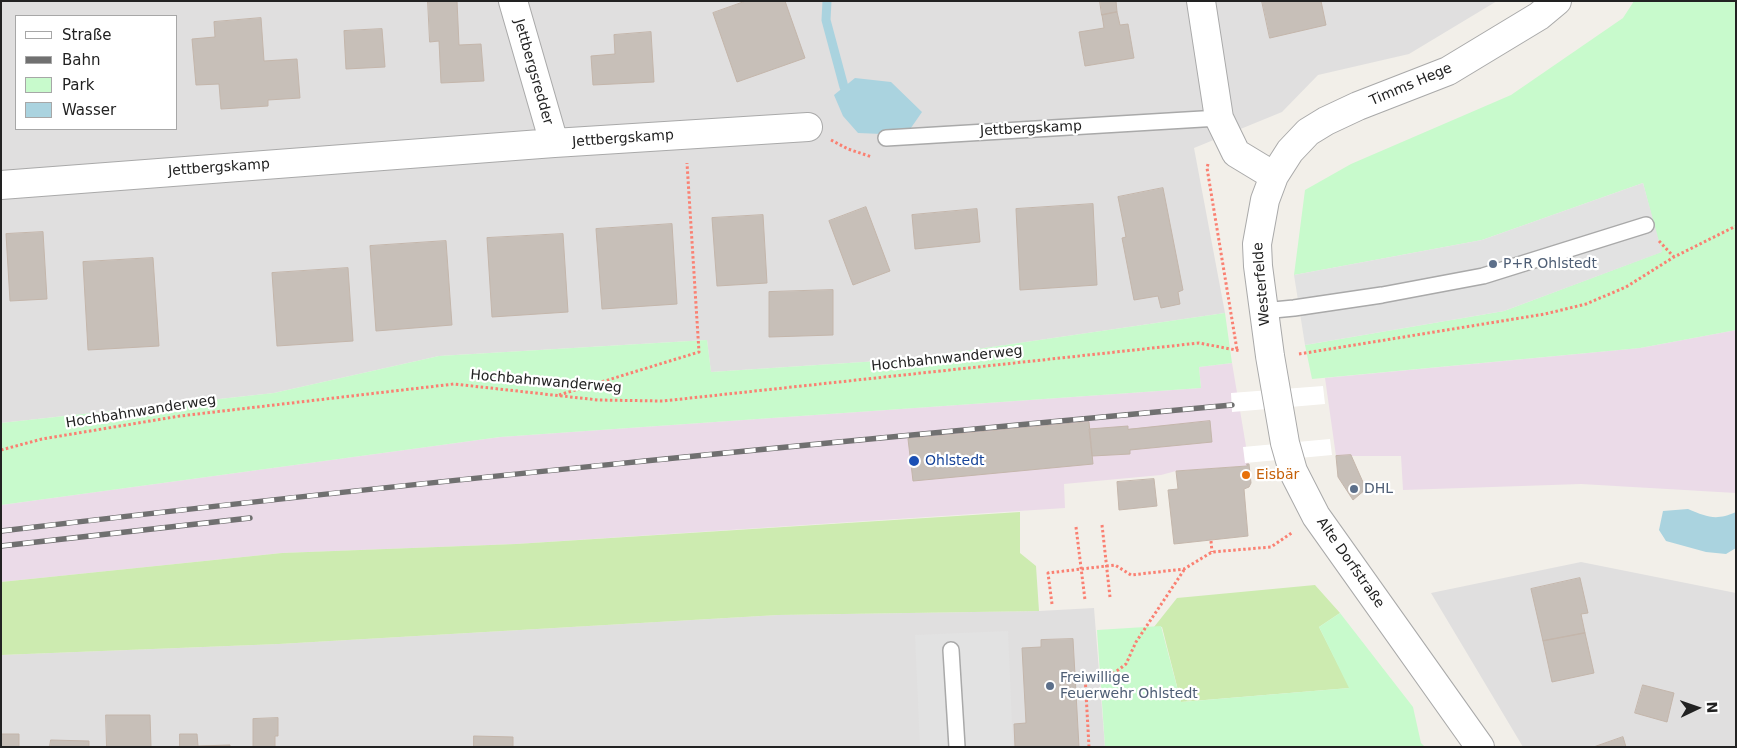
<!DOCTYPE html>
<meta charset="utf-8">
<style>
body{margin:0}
#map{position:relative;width:1737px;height:748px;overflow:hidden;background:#f2efe9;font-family:"DejaVu Sans",sans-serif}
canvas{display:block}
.frame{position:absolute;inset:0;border:2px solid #222;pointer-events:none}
.legend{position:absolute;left:15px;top:15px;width:162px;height:115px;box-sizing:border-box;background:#fff;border:1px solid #a7a7a7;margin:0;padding:6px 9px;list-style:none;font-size:15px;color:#222}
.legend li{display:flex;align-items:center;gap:10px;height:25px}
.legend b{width:25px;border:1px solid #a7a7a7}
.north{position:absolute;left:1672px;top:683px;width:50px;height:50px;-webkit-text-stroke:4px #fff;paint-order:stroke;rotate:87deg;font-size:14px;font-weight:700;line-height:20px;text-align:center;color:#222}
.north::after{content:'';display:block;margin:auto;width:18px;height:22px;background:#222;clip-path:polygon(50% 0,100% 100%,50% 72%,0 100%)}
</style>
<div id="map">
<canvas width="1737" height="748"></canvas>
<div class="frame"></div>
<ul class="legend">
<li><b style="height:6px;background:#fff"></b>Straße</li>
<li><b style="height:6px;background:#707070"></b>Bahn</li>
<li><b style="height:14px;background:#c8facc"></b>Park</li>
<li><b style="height:14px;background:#aad3df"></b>Wasser</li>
</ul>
<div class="north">N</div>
</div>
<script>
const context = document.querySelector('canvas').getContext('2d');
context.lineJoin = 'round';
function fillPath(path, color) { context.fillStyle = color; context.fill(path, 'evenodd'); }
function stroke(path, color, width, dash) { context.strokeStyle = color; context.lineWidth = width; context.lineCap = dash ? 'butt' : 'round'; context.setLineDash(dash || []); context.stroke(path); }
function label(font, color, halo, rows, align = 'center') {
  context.font = font + ' "DejaVu Sans",sans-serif'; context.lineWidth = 4.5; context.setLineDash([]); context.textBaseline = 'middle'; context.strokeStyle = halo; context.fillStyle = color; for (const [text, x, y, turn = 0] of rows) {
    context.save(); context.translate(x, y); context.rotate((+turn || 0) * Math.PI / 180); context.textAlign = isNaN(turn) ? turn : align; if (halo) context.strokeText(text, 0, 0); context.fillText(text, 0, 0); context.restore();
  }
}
fillPath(new Path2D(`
 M1,1H1497L1409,54L1318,75L1282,112L1194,148L1225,313L909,359L711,372L707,340L439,356L274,393L1,423ZM16,16H176V129H16Z
 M1581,562L1736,593V747H1523L1431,593Z
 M1094,608L1105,747H1V655L279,644L778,615L1039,611Z`), '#e0dfdf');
fillPath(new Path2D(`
 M1736,330V493L1581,484L1403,490L1401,456H1336L1325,378L1640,348Z
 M1232,363L1249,464L1247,466L1176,471L1161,475L1064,484L1065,508L516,544L282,553L1,582V505L500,437L1201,388L1199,367Z`), '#ebdbe8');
fillPath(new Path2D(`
 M1020,512V553L1036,566L1039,611L778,615L279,644L1,655V582L282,553L516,544Z
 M1315,585L1340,613L1319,627L1350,688L1181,702L1162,627H1154L1177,598Z`), '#cdebb0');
fillPath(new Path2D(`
 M1634,1H1736V330L1640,348L1312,379L1305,345L1504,311L1661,252L1643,183L1482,240L1294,275L1305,190L1351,164L1511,95L1623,18Z
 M1225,313L1232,363L1199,367L1201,388L500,437L1,505V423L274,393L439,356L707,340L711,372L909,359Z
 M1340,613L1413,707L1421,743L1425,747H1105L1097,630L1161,626L1181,702L1349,688L1319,627Z`), '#c8facc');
fillPath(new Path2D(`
 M1643,183L1662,252L1504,311L1305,345L1294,275L1482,240Z
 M1008,631L1013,747H920L915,635Z`), '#e2e2e2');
fillPath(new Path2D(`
 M855,78L891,82L922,112L906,135L858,133L843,116L834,95Z
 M1688,509C1707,517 1716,521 1736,512V548L1726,554L1706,552L1666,541L1659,530L1663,511Z`), '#aad3df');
fillPath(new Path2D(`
 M1323,386L1325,404L1232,412L1231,393Z
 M1330,439L1332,455L1245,463L1243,447Z`), '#fff');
stroke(new Path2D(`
 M827,1L826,20L844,87`), '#aad3df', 9);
const building = new Path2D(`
 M428,1H457L459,45L481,44L484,81L441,83L439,41L430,42Z
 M746,1H785L805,58L737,82L713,13Z
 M1100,1H1116L1117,12L1102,15Z
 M1262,1H1321L1326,25L1270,38Z
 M1117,12L1120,25L1128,24L1134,58L1085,66L1079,32L1104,28L1102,15Z
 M261,18L264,61L297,59L300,98L268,100V106L221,109L219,84L196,85L192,39L215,37L214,22Z
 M382,29L385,67L346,69L344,31Z
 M651,32L654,82L593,85L591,56L615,54L614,35Z
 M1163,188L1183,290L1178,292L1180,304L1161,308L1158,296L1134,300L1122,238L1126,237L1118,197Z
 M1093,204L1097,285L1020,290L1016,209Z
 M866,207L890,271L853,285L829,221Z
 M977,209L980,242L915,249L912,215Z
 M763,215L767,283L717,286L712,218Z
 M672,224L677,304L602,309L596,229Z
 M43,232L47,299L10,301L6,234Z
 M563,234L568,312L492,317L487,238Z
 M446,241L452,325L376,331L370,246Z
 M153,258L159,346L88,350L83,262Z
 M348,268L353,341L277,346L272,273Z
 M833,290V335L769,337V292Z
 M1210,421L1212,442L1130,450V454L1092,456L1089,429L1128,426V429Z
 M1089,422L1093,464L913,481L908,439Z
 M1351,455L1366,489L1353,500L1338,477L1336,456Z
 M1247,464H1249L1251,483L1249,487L1244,489L1248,536L1174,544L1168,490L1178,489L1176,471L1247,466Z
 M1154,479L1157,506L1119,510L1117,482Z
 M1580,578L1588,613L1581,614L1585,633L1543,641L1531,589Z
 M1585,633L1594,673L1552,682L1543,641Z
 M1073,639L1079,747H1015L1014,724L1026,723L1022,648L1041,647V640Z
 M1643,685L1674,693L1667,722L1635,713Z
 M106,715H150L151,747H107Z
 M278,718V736H275V747H253V719Z
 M1,734H19V747H1Z
 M180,734H197L198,746L230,745V747H180Z
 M474,736L513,737V747H474Z
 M1623,737L1626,747H1594Z
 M51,740L89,741V747H50Z`);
fillPath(building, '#c7bfb8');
stroke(building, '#c4b6ab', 1);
const service = new Path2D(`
 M886,138L1219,118
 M1263,311L1294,308L1382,295L1483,276L1646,225
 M951,650L957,747`);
const minor = new Path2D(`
 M513,1L554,143
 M1201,1L1219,118L1236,153L1274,176
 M1,185L554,143L808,127
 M1480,747L1316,516L1293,471L1285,443L1270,356L1258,266L1257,244L1265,200L1274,176L1290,151L1308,132L1326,121L1358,106L1448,71L1539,16L1557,1`);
stroke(service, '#a9a9a9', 18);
stroke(minor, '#a9a9a9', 30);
stroke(new Path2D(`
 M831,140L848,149L872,157
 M1208,164L1207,168L1237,350
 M1659,241L1674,257
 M1299,354L1545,314L1586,304L1626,287L1674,257L1736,226
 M559,395L699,352L687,163
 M1,450L42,439L180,416L454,384L598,400L663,401L1199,343L1241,351
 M1102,525L1110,597
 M1076,527L1085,600
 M1211,541L1212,552
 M1052,604L1048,573L1115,565L1131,575L1184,569L1212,552L1271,547L1293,532
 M1089,747L1085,675L1113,674L1126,664L1136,642L1184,570`), '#fa8072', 3, [2.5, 2.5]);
stroke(service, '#fff', 15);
stroke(minor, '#fff', 28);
const rail = new Path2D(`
 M1,531C411,482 821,443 1232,405
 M1,546L250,518`);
stroke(rail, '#707070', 5.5);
stroke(rail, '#fff', 4, [11]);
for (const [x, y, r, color] of [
 [1493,264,5,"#5c6f8a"],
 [914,461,6,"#1a4fb4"],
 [1246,475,5,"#e8710a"],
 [1354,489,5,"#5c6f8a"],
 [1050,686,5,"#5c6f8a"]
]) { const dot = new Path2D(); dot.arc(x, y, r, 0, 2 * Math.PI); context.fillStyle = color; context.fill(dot); stroke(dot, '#fff', 2); }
label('14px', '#222', '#fff', [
 ["Jettbergsredder",533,72,74],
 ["Timms Hege",1411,85,-23],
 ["Jettbergskamp",1031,129,-3],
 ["Jettbergskamp",623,139,-4],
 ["Jettbergskamp",219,168,-4],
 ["Westerfelde",1262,284,-95],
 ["Hochbahnwanderweg",947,359,-6],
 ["Hochbahnwanderweg",546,382,5],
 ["Hochbahnwanderweg",141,412,-9],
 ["Alte Dorfstraße",1350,563,55]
]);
label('14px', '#4e5e75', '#fff', [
 ["P+R Ohlstedt",1503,264],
 ["DHL",1364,489],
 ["Freiwillige",1060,678],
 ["Feuerwehr Ohlstedt",1060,694]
], 'left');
label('14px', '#164399', '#fff', [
 ["Ohlstedt",925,461]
], 'left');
label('14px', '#c56008', '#fff', [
 ["Eisbär",1256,475]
], 'left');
</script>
